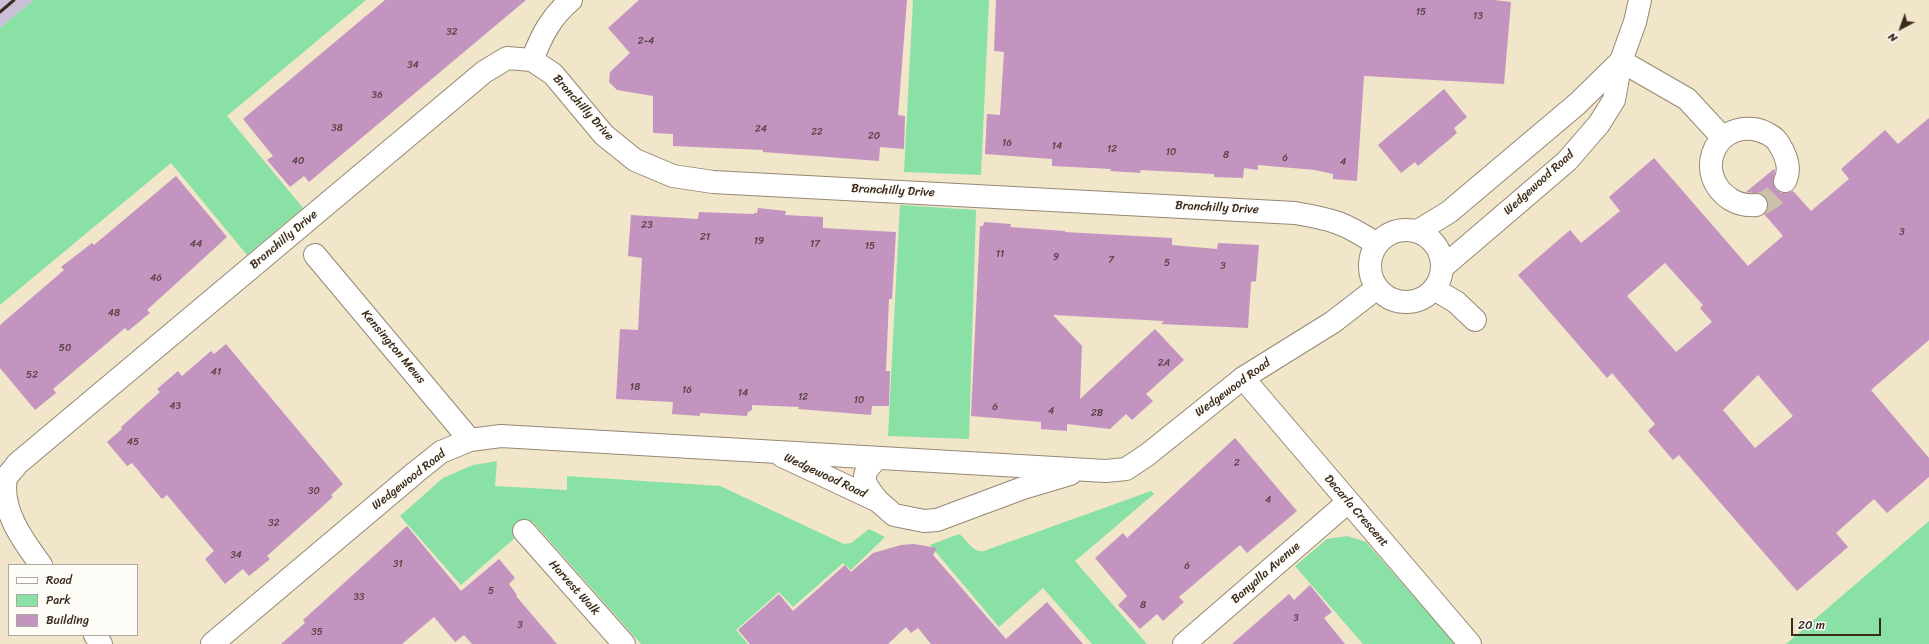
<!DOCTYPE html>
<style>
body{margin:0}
#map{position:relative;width:1929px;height:644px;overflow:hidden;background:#f1e5ca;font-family:Sriracha,sans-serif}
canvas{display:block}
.legend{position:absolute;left:8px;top:564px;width:130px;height:72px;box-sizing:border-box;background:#fdfcf7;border:1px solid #afa8a0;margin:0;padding:5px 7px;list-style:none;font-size:12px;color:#3b2a1e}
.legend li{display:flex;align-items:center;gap:8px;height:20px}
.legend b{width:20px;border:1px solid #afa8a0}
.north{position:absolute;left:1881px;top:8px;width:40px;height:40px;-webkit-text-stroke:3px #fdfcf7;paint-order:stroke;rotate:221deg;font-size:11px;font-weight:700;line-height:16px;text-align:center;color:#3b2a1e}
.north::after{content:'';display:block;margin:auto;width:14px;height:18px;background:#3b2a1e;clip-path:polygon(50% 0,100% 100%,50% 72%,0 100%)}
.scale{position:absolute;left:1791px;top:618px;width:90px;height:18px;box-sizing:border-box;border:2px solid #3b2a1e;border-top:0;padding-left:5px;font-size:12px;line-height:14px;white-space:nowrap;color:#3b2a1e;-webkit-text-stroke:3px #fdfcf7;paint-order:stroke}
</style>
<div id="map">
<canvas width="1929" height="644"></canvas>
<ul class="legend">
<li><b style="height:5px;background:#fff"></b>Road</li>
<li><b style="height:11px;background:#89e1a5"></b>Park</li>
<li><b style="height:11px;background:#c294bf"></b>Building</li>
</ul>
<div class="north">N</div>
<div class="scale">20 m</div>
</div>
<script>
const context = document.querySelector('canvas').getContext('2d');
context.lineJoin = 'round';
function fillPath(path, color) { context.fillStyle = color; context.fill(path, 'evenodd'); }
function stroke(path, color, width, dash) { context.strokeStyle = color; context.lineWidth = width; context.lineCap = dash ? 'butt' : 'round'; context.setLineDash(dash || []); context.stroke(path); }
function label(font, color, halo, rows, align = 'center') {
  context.font = font + ' Sriracha,sans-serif'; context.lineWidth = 3; context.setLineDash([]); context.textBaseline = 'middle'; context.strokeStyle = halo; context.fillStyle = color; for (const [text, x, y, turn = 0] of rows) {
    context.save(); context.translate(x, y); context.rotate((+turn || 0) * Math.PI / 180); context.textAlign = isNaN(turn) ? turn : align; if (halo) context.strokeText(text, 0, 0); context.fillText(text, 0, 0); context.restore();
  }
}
fillPath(new Path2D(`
 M0,0H34L0,28Z`), '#c9bfd7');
fillPath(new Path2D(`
 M34,0H366L227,116L303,208L247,255L171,163L0,305V28Z
 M913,0H989L981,175L904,172Z
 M900,205L976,210L969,439L888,436Z
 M497,461L495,486L567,490V476L720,486L844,544L851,543L869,529L885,537L851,570L843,563L793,607L779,592L736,630L748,644H641L533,522L461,585L400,516L443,478L473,465Z
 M1151,491L1154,494L1075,561L1147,644H1092L1043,588L999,627L930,545L959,534C968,540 972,553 984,551Z
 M1929,521V644H1786Z
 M1347,536L1366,542L1455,644H1363L1295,566L1327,539Z`), '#89e1a5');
fillPath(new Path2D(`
 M385,0H526L309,182L304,176L290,187L267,160L273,156L243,119Z
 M639,0H907L898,115L905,116L904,149L880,147L879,161L763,152V150L673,146V134L653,133V96L617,90L609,82L610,72L630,53L608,28Z
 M996,0H1494L1511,2L1504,84L1364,76L1357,181L1333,179V174L1315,170L1258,165V170L1244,168L1243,178L1214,177V174L1141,170L1140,173L1110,171L1111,169L1052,166V159L985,154L987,114L1000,115L1004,52L994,51Z
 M1444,89L1467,117L1454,128L1457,133L1418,166L1415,162L1401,173L1378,145Z
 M1929,118V340L1871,390L1929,458V477L1887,513L1874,499L1836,533L1848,547L1797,591L1679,455L1673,460L1648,431L1655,424L1612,373L1607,378L1518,275L1570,230L1581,243L1620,211L1609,197L1654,158L1748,266L1783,236L1764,214L1768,205L1766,198L1761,194L1746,192L1774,169L1775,171L1773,183L1776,189L1781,193H1787L1793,191L1811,211L1849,179L1841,169L1885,130L1898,144ZM1665,263L1703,305L1700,308L1712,322L1676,352L1627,296ZM1758,375L1793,416L1755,448L1723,410Z
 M176,176L227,237L147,310L150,313L128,331L125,328L53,389L56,393L35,410L0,368V325L64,270L61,267L92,243L94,245Z
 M758,208L786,211L785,215L823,217V228L896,232L892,299H889L886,371H890L889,406H872L871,415L798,409L799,407L752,405V410L748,412L747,416L700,413V416L672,414L673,402L616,399L620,329L638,330L642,258L628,256L631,215L698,219L699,212L754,214V213H757Z
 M984,222L1011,224L1010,227L1065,231V232L1172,238V245L1217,249L1218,243L1259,245L1256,281L1251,282L1248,328L1161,324L1164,321L1053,315L1082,346L1080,399L1155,329L1184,360L1146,394L1153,401L1132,420L1126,414L1110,429L1067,424V431L1041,429V422L971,416L980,226H983Z
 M226,344L343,484L331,495L333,497L267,556L270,559L249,576L243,569L225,584L205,559L214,551L167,495L162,499L132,463L127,466L107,442L122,429L121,427L160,392L157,389L178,371L182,376L211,351L214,354Z
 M1235,438L1297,511L1247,553L1240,545L1179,597L1184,602L1163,621L1157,614L1140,629L1118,605L1127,596L1095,558L1123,533L1127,538Z
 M407,526L461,591L499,559L515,578L509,584L517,595L516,596L557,644H472L464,635L455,642L434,617L402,644H281L305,623L303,620Z
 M914,544L937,548L933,555L1006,639L1047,602L1083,644H931L918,628L911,633L906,627L888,644H750L738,630L779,594L793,611L845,565L851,572L873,553L901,545Z
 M1310,585L1332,612L1324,618L1345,644H1232L1289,594L1294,600Z`), '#c294bf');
stroke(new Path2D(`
 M1756,205C1770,202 1778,194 1785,181`), '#cdc0a8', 22, [22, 11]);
const minor = new Path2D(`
 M532,60C542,35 550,18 571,0
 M1621,61L1687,99L1723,138
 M1756,205C1746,206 1738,204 1730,199C1694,175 1713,124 1753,129C1762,130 1775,136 1779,144C1786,155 1791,169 1785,181
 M1370 266a36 36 0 1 1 72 0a36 36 0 1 1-72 0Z
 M1418,231L1449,212L1577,104L1621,61
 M315,255L470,440
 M1443,267L1567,161L1599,124L1614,100L1621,61L1635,22L1640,0
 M1434,289L1456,302L1475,320
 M1243,378L1470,644
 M782,456L878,501L894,515L924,521L937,520L1023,488L1070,474
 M878,501C863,483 858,475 878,458
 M524,531L624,644
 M41,565C24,542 0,510 6,478C9,473 14,469 17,464L484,72L507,58L532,60L553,74L604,135L635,160L673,176L713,182L1295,213C1331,219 1346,223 1376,244
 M95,635L101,644
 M212,644L416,472L441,452L470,440L501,436L1106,471L1126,469L1147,455L1243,378L1333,322L1377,288
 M1184,644L1348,502`);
stroke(minor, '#968874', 24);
stroke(minor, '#fff', 22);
stroke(new Path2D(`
 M0,12L14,0`), '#3b2a1e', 3);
label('10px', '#5d4446', null, [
 ["15",1421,12],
 ["13",1478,16],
 ["32",452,32],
 ["2-4",646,41],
 ["34",413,65],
 ["36",377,95],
 ["38",337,128],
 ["24",761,129],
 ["22",817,132],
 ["20",874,136],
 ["16",1007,143],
 ["14",1057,146],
 ["12",1112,149],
 ["10",1171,152],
 ["8",1226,155],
 ["6",1285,158],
 ["40",298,161],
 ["4",1343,162],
 ["23",647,225],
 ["3",1902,232],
 ["21",705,237],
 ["19",759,241],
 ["44",196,244],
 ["17",815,244],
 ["15",870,246],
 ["11",1000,254],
 ["9",1056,257],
 ["7",1111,260],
 ["5",1167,263],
 ["3",1223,266],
 ["46",156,278],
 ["48",114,313],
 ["50",65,348],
 ["2A",1164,363],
 ["41",216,372],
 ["52",32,375],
 ["18",635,387],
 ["16",687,390],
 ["14",743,393],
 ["12",803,397],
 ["10",859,400],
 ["43",175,406],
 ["6",995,407],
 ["4",1051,411],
 ["2B",1097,413],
 ["45",133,442],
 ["2",1237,463],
 ["30",314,491],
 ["4",1268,500],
 ["32",274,523],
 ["34",236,555],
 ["31",398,564],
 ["6",1187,566],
 ["5",491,591],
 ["33",359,597],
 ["8",1143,605],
 ["3",1296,618],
 ["3",520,625],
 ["35",317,632]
]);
label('12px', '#3b2a1e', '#fdfcf7', [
 ["Branchilly Drive",583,108,48],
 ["Wedgewood Road",1539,183,-42],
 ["Branchilly Drive",893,191,3],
 ["Branchilly Drive",1217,208,3],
 ["Branchilly Drive",284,240,-40],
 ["Kensington Mews",393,347,50],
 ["Wedgewood Road",1233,388,-36],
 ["Wedgewood Road",825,476,25],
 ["Wedgewood Road",409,480,-38],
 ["Decarla Crescent",1356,511,49],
 ["Banyalla Avenue",1266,573,-41],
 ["Harvest Walk",574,588,48]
]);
</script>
